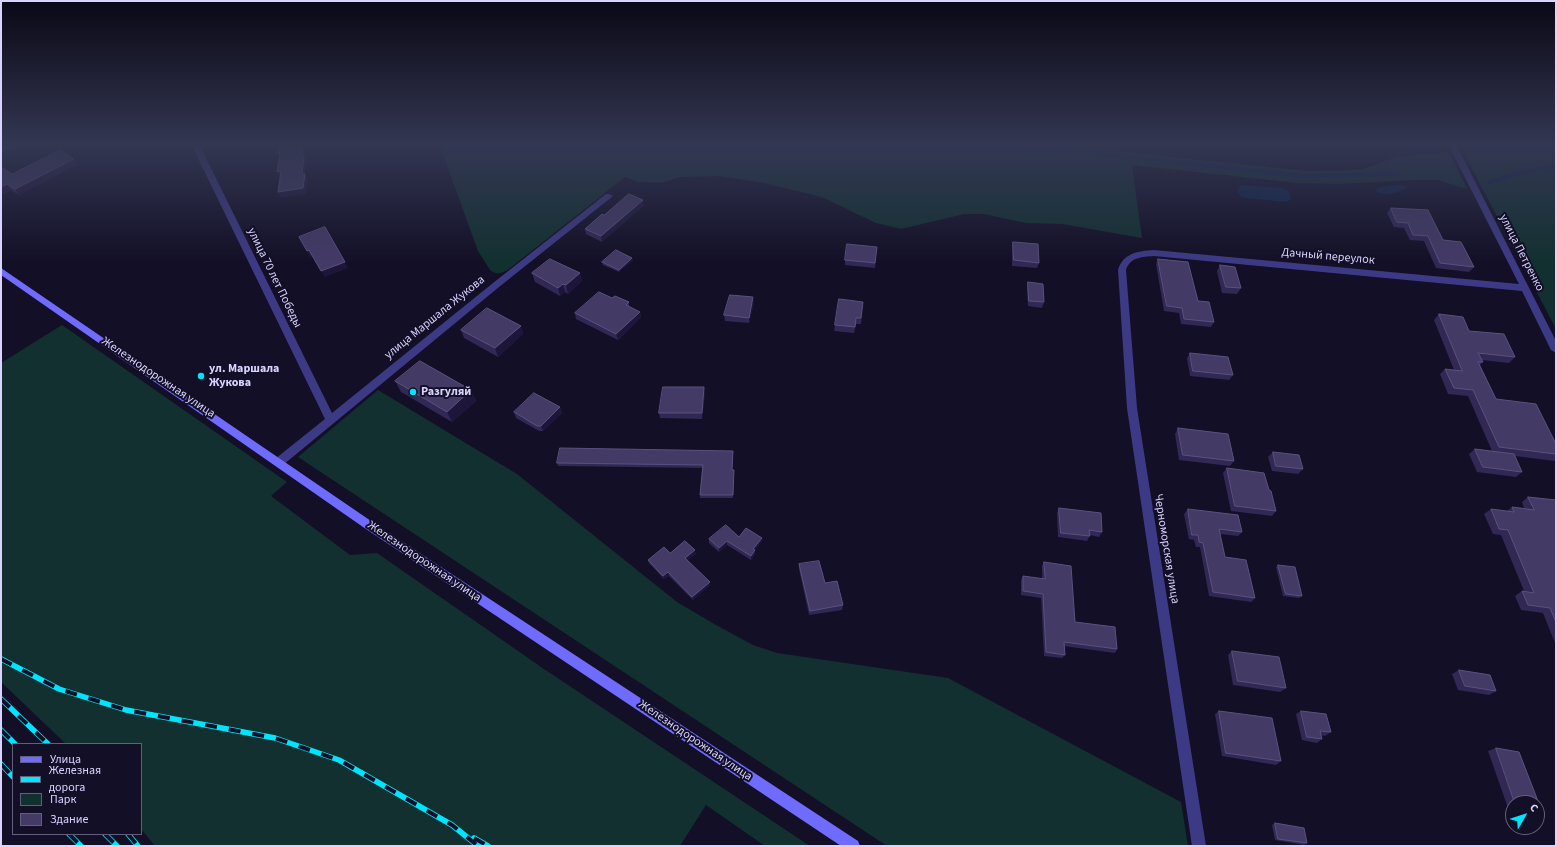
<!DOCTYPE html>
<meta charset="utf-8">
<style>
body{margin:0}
#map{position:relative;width:1557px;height:847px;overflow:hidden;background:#130f26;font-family:"Source Sans 3",sans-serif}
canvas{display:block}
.frame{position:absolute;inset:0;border:2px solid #d9d4ff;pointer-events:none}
.legend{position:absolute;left:12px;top:743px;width:130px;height:92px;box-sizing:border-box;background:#130f26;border:1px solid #625e7d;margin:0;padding:5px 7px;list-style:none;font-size:12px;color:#d9d4ff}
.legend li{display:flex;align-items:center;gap:8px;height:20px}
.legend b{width:20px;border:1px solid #625e7d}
.north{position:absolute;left:1505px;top:795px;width:40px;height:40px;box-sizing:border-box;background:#130f26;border:1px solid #625e7d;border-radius:50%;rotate:51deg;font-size:11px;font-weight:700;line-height:16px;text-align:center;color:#d9d4ff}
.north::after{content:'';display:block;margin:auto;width:14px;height:18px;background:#00e5ff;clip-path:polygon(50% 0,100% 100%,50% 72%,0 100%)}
</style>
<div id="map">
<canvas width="1557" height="847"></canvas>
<div class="frame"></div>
<ul class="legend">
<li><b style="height:5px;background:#6f6bff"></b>Улица</li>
<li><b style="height:5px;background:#00e5ff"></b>Железная дорога</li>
<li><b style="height:11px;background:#12302f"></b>Парк</li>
<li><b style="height:11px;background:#433a66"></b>Здание</li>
</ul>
<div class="north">С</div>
</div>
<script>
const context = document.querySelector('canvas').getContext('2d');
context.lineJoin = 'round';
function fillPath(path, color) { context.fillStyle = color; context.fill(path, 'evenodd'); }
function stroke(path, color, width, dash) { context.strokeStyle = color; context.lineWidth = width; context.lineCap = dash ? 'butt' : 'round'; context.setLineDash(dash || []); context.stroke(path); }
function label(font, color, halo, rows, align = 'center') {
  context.font = font + ' "Source Sans 3",sans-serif'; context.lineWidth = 4; context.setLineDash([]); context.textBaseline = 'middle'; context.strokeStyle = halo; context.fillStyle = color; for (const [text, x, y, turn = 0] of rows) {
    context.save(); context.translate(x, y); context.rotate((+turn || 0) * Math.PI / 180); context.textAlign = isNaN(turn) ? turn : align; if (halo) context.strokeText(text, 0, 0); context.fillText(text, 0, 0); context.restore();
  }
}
fillPath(new Path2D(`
 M440,146H1096L1105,150L1307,171H1339L1363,169L1396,157L1449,152L1467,189L1438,180H1414L1338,184L1298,183L1132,165L1142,238L1062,224L1026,223L984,214H964L901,229L876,223L822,197L764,183L719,176L680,177L661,183L639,182L625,177L509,269C502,273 497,276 490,270L478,251Z
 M1460,146H1556V329Z
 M62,325L287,482L271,496L350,555L377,553L544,669L810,846H765L706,805L680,846H155L141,829V744H66L1,682V363Z
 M378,390L517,474L677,602L716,625L753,645L777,653L948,678L1181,802L1188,846H887L298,457Z`), '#12302f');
fillPath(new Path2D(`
 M1242,185L1282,188L1289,191L1291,199L1287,202L1246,198L1242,197L1237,192L1239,187Z
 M1402,185L1407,187L1406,188C1396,193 1387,197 1377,192L1376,189L1380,187Z`), '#0c2248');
stroke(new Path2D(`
 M1027,146L1304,176L1398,174
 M1490,182L1520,173L1556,165`), '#0c2248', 4);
fillPath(new Path2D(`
 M6,146H15L1,153V148Z
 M192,146H200L332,413L493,283L606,194H609L613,196L499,287L283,465L279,466L275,465L274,462L275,459L325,419Z
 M1449,146H1457L1556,341V353L1551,350L1522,291L1154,256C1142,257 1130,257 1126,270L1137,408L1206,846H1192L1127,408L1118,270C1123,253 1138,251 1154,250L1519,284Z`), '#3d3a85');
fillPath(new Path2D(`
 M1,268L371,521L858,841L860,846H841L363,527L1,275Z`), '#6f6bff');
const rail = new Path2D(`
 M1,659L59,689L126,710L275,738L339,760L452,825L478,846
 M1,699L48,744
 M1,730L15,744
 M1,764L13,777
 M69,834L81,846
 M105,834L117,846
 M128,834L138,846
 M474,838L488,846`);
stroke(rail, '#00e5ff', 5.5);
stroke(rail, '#130f26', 4, [12]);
fillPath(new Path2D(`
 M78,164L19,195L11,190L1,195V167L12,174Z
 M644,205L602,242L586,234L585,229L604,215Z
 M1391,208L1443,240L1474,267L1469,272L1436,268L1424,241L1410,240L1404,228L1394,227L1387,213Z
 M1013,242L1039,263L1037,268L1012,266V247Z
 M877,247L875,268L845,265V260Z
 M632,258L633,260L619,272L603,265L602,262Z
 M1158,259L1198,301L1214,322L1211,327L1181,324L1179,313L1164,311L1156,264Z
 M1220,265L1241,288L1237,294L1222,293L1217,271Z
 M532,273H580L582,281L568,294L565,292L560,296L535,282Z
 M1028,282L1044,302L1042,308L1028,306L1027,288Z
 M612,298L629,302V306L640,312L641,317L618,340L576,319L575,313Z
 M863,302L861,324H856L854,333L834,331L835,325Z
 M754,303L749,323L725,321L724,315Z
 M1439,314L1469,331L1515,357L1509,363L1482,360L1483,362L1480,365L1496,399L1556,454V460L1555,461L1515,456L1522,472L1516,477L1477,472L1469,454L1475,449L1492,451L1468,396L1448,394L1440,374L1445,369L1454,370L1434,320Z
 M521,326L523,334L498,357L464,338L461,330Z
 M1190,353L1233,375L1229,380L1190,376L1187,358Z
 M395,381L471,390L476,401L452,422L401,392Z
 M704,387L705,393L702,419L660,418L659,413Z
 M560,407L562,413L543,431H539L516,418L514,412Z
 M1178,428L1234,461L1230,466L1179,460L1175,434Z
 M733,451L732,470H734V474L733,498H700V495L702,468L558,466L557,463Z
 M1273,452L1303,469L1298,474L1272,471L1268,457Z
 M1227,468L1269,490L1276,511L1272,516L1231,511L1223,473Z
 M1528,497L1556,500V643H1555L1543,613L1521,610L1515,596L1522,591H1524L1501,535L1493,534L1484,514L1491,509L1507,511L1512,507L1524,508L1522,502Z
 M1059,508L1102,532L1099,537L1090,535L1087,541L1058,537L1057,513Z
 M1188,509L1242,532L1238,536L1220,534L1225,557L1255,598L1251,602L1209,596L1200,547H1196L1194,540L1189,539L1184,514Z
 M739,537L762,541L755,550V554L751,560L727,545L719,552L709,543V539Z
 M670,553L696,554L687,560L710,582V585L693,600L669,576L664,579L649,563L648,560Z
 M1044,562L1075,622L1117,649L1115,653L1064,646L1065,655L1062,658L1044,656L1041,598L1021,595V580L1023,576L1042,579V566Z
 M799,564L825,583L843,605L842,610L809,615L799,569Z
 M1278,565L1302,596L1299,598L1283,596L1276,567Z
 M1232,651L1286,688L1280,692L1233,685L1228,655Z
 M1459,670L1496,691L1489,695L1458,690L1452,674Z
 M1219,711L1281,761L1276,765L1222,756L1215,714Z
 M1301,711L1331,732L1325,736L1321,735L1322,739L1317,743L1302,740L1296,714Z
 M1496,748L1519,752L1541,809L1537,811V803H1513V809L1508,808L1488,751Z
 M1275,823L1307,843L1304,845L1275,840L1272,825Z`), '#312854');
fillPath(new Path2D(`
 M302,146H306L305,155L307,160L305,174L308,179L306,194L281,198L278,192L302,174L301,155Z
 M74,159L78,164L19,195L15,189Z
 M281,171L280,178L277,172Z
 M7,184L11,190L1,195V187Z
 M643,200L644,205L602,242L601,236Z
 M309,250L313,256L310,257L307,251Z
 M632,258L633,260L619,272V270Z
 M345,262L348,268L325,277L321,271Z
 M580,273L582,281L568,294L566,285Z
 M563,284L565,292L560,296L558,288Z
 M753,297L754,303L749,323V318Z
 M640,312L641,317L618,340L616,334Z
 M521,326L523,334L498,357L495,348Z
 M704,387L705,393L702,419V413Z
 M471,390L476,401L452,422L447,412Z
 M560,407L562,413L543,431L541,426Z
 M762,538V541L755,550V554L751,560V556L753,549Z
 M727,541V545L719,552V548Z
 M695,550L696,554L686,562L685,558Z
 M668,572L669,576L664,579L663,576Z
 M710,582V585L693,600L692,597Z`), '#1d163a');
const building = new Path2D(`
 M279,146H302L301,155L304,154L302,174H305L303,188L278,192L281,171L277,172L280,153H277Z
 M60,150L74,159L15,189L7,184L1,187V167L12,174Z
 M629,194L643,200L601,236L585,229L602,214L604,215Z
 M1391,208L1428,210L1443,240L1461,242L1474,267L1440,263L1428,236L1413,235L1408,223L1397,222Z
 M325,227L345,262L321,271L309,250L307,251L299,237Z
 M1013,242L1038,244L1039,263L1014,260Z
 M847,244L877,247L875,263L845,260Z
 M616,250L632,258L619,270L602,262Z
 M550,259L580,273L566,285L563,284L558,288L532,273Z
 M1158,259L1188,262L1198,301L1209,302L1214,322L1184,319L1182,308L1167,306Z
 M1220,265L1235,267L1241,288L1226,287Z
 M1028,282L1043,284L1044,302L1029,301Z
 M599,292L612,298L615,296L629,302L626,305L640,312L616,334L575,313Z
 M730,295L753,297L749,318L724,315Z
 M839,299L863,302L861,318H856L855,327L835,325Z
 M487,308L521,326L495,348L461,330Z
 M1439,314L1463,317L1469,331L1504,334L1515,357L1478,353L1483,362H1478L1496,399L1536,404L1556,444V454L1499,447L1473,390L1454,388L1445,369L1462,371Z
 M1190,353L1228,357L1233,375L1193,371Z
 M420,361L471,390L447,412L395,381Z
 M663,387H704L702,413H659Z
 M534,393L560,407L541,426H537L514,412Z
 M1178,428L1228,434L1234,461L1183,455Z
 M560,448L733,451L732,470H734L733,495H700L703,465L557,463Z
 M1475,449L1514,454L1522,472L1483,467Z
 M1273,452L1299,455L1303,469L1276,466Z
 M1227,468L1264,473L1269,490L1271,491L1276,511L1235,506Z
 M1528,497L1556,500V622L1550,608L1528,605L1522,591L1534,593L1508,530L1499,529L1491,509L1514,512L1512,507L1534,510Z
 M1059,508L1101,513L1102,532L1089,530L1090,536L1061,533Z
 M1188,509L1238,515L1242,532L1219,529L1225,557L1246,560L1255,598L1213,592L1203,543L1199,542L1198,535H1192Z
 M726,525L739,537L746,528L762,538L753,549L755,550L751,556L727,541L719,548L709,539Z
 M685,541L695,550L685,558L710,582L692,597L668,572L663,576L648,560L664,547L670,553Z
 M819,561L825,583L837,581L843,605L810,611L799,564Z
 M1044,562L1071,566L1075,622L1115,627L1117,649L1064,642L1065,655L1046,652L1043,594L1023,591V576L1045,579Z
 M1278,565L1295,567L1302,596L1286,594Z
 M1232,651L1279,657L1286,688L1238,681Z
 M1459,670L1490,675L1496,691L1465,686Z
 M1219,711L1272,718L1281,761L1226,753Z
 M1301,711L1326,714L1331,732L1320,731L1322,739L1307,737Z
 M1496,748L1519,752L1541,809H1537V803H1515Z
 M1275,823L1304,828L1307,843L1278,839Z`);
fillPath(building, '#433a66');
stroke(building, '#5a527e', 1);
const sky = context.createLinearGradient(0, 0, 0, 264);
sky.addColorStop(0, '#0a0815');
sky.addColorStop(0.55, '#333752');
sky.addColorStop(1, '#33375200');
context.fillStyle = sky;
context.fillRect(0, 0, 1557, 264);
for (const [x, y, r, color] of [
 [201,376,4,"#00e5ff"],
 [413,392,4,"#00e5ff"]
]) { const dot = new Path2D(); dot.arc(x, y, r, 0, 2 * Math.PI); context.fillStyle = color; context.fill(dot); stroke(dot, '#130f26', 1.5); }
label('12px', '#d9d4ff', '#130f26', [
 ["улица Петренко",1521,253,63],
 ["Дачный переулок",1328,257,5],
 ["улица 70 лет Победы",274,278,64],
 ["улица Маршала Жукова",435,318,-39],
 ["Железнодорожная улица",158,378,34],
 ["Черноморская улица",1166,549,81],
 ["Железнодорожная улица",424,562,34],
 ["Железнодорожная улица",695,741,34]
]);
label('bold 12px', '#d9d4ff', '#130f26', [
 ["ул. Маршала",209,369],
 ["Жукова",209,383],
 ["Разгуляй",421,392]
], 'left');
</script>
